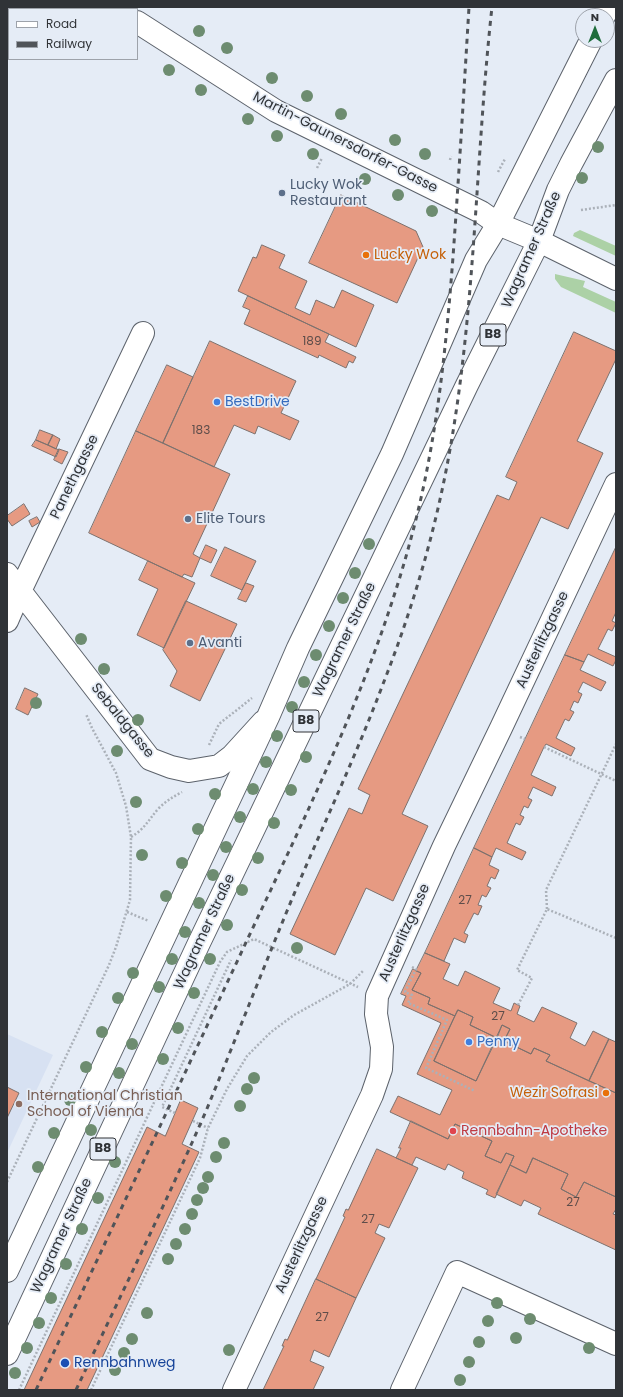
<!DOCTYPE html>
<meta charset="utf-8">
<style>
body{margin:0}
#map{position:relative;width:623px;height:1397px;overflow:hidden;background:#e5ecf6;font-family:Poppins,sans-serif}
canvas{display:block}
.frame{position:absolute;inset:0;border:8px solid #303337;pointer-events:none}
.legend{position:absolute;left:8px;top:8px;width:130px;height:52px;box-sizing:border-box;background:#e5ecf6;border:1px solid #9da2aa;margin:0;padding:5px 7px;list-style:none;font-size:12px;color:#303337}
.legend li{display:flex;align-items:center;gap:8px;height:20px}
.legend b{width:20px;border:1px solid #9da2aa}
.north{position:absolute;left:575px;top:8px;width:40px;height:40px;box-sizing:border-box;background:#e5ecf6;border:1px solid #9da2aa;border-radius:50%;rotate:0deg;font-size:11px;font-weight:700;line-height:16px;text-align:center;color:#303337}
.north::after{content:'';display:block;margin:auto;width:14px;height:18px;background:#1f6d3c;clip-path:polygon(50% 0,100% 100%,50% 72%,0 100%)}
</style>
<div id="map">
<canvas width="623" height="1397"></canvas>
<div class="frame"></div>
<ul class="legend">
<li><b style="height:5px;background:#fff"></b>Road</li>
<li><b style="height:5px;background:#505459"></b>Railway</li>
</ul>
<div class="north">N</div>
</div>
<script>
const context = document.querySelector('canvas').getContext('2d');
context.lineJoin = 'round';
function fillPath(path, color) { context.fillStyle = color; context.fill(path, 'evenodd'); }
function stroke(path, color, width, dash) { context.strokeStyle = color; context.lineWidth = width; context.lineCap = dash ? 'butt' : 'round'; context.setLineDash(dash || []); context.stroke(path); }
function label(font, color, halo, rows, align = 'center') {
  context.font = font + ' Poppins,sans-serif'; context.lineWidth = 3.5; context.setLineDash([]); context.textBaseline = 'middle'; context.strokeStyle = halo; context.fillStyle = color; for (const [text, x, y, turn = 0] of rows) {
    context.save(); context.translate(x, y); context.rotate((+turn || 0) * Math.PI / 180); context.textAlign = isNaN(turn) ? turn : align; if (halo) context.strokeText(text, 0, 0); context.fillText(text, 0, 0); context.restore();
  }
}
fillPath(new Path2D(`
 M7,1034L53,1055L7,1153Z`), '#d7e1f2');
fillPath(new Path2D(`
 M580,230L616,246V256L573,236L574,233Z
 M555,274L585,281L583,287L616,302V313L561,287L555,279Z`), '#acd1a6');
const building = new Path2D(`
 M341,195L416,231L423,247L397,303L309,263Z
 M262,245L285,255L279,268L307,281L295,308L310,315L316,300L334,308L342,290L374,305L356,347L238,291L253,257L256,258Z
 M248,296L329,334L325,342L356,357L353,363L349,361L346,368L319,355L318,358L244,324L250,310L243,307Z
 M574,332L616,351V359L577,441L603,453L568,529L541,517L402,814L428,826L393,901L366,888L335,955L290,934L349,808L362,814L370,795L358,789L497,495L509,500L517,482L506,477Z
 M210,341L296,381L281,413L299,421L290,440L258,426L255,434L234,425L214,467L163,443Z
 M167,365L193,377L163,443L136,431Z
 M40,430L53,435L48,445L36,440Z
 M136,431L230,474L193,554L200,558L192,577L184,574L182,577L89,533Z
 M53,435L60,439L56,449L48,445Z
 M36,440L59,450L56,457L32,446Z
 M59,449L68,452L62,464L54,460Z
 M24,504L30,514L12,526L7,519V516Z
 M37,517L40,522L32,527L29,521Z
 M206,545L217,550L211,563L200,558Z
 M225,547L256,561L242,590L211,576Z
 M616,547V612L612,621L616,623L612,631L608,629L598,649L616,657V660L613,666L588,654L584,662L565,655Z
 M148,561L195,583L164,648L137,635L158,589L139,580Z
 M246,583L254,586L246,602L238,599Z
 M186,601L237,624L200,701L170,686L177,671L163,650Z
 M565,655L584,662L580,670L606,682L601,691L583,682L578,692L582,694L578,703L574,701L570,710L574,712L569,721L565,719L556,738L575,748L571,756L546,744L544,747L531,775L556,787L552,796L533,787L528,798L532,800L528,808L524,806L520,815L524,817L520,825L516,823L507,843L526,852L522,860L496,848L492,857L474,848Z
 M25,688L38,694L28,715L16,709Z
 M474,848L492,857L489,865L499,870L495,879L491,877L487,886L491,888L486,897L482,895L478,905L482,906L478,915L474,913L464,933L468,935L465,943L454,938L444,961L425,953Z
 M425,953L450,964L443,979L458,986L465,971L500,988L493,1003L511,1011L514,1003L520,1006L517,1014L534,1022L542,1007L577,1023L570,1038L585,1046L593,1031L609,1039L589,1081L546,1061L550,1055L534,1048L531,1054L504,1041L510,1029L502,1025L497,1038L470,1025L473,1017L458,1010L455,1016L428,1004L430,998L412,990L421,973L416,971Z
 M413,969L421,973L412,990L430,998L428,1004L455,1016L434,1061L476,1081L502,1025L510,1029L504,1041L531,1054L534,1048L550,1055L546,1061L616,1093V1197L584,1182L576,1197L561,1189L568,1174L533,1158L526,1173L510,1165L514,1156L506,1153L501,1163L485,1156L492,1141L455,1124L448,1139L390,1112L398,1096L440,1115L452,1090L417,1074L441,1023L402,1005L406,996L401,994Z
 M458,1010L473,1017L470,1025L497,1038L476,1081L434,1061Z
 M609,1039L616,1042V1093L589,1081Z
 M7,1087L19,1093L7,1118Z
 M181,1100L198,1108L182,1144L199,1152L87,1390H24L147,1127L165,1136Z
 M411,1121L448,1139L455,1124L492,1141L485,1156L501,1163L506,1153L514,1156L495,1198L486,1194L488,1190L462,1178L464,1172L448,1164L445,1170L416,1157L412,1165L396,1158L401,1148H399Z
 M377,1149L418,1168L389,1228L379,1224L375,1233L385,1238L356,1298L316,1279L345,1217L343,1216L346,1209L348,1210Z
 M533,1158L568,1174L561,1189L576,1197L584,1182L616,1197V1209L613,1214L616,1215V1250L538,1214L541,1208L524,1200L521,1206L496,1194L510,1165L526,1173Z
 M316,1279L356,1298L329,1357L314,1350L310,1361L324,1367L313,1390H263L284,1346H282L285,1339L287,1340Z`);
fillPath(building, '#e69a82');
stroke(building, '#7d716d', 1);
const minor = new Path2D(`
 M114,7L117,9
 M137,22L276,111L481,212L498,224L539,241L616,279
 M7,574L150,759L171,767L189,771L219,766L232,756L263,722
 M7,621L20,591L143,333
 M234,1390L372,1095L381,1069L382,1047L376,1014L377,996L444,846L501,728L616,484
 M402,1390L457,1272L616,1344`);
const major = new Path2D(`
 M604,16L609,7
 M7,1271L268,717L298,648L392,454L476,260L498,224L591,40
 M7,1354L199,943L467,385L539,241L558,190L571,164L616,80`);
stroke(minor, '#5c626b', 24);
stroke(major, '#5c626b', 24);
stroke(new Path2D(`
 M450,160L451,156
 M317,168L322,158
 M498,172L505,159
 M581,210L616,205
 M520,737L525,739
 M209,745L219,724L252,698
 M544,747L616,781
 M131,837C146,828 148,820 159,808C166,801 173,797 182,792
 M547,909L546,890L616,744
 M127,912L149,921
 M412,967L416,969L405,992L412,995L408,1003L447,1020L426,1068L475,1091
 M518,1005L532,978L517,970L547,909L616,938
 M175,1113L162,1107L231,960
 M193,1121L208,1128
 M7,1182L109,965L116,947L130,900L131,837L126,806L116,773L92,728L86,714
 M19,1390L220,962L227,952L254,939L358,987
 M91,1390L200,1158L208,1128L227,1089L247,1056L271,1032L294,1015L350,984L364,970`), '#abb1b9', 2.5, [2, 2]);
stroke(minor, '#fff', 22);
stroke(major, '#fff', 22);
stroke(new Path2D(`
 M36,1390C107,1239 178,1088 249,936C312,802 377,671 414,527C437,438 446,348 453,257C459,174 464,90 469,7
 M76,1390C120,1297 165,1205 206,1111C237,1036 266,961 297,887C326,819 357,753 383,684C407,623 427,559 441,495C476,335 474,170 492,7`), '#505459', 3, [5, 5]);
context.fillStyle = '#6d8c70';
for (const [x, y] of [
 [199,31],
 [227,48],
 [169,70],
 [272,78],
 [201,90],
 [307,96],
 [341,114],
 [248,119],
 [277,136],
 [395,140],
 [598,147],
 [313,154],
 [425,154],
 [582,178],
 [365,179],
 [398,195],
 [432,211],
 [369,544],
 [355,573],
 [343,598],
 [329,626],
 [81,639],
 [316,655],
 [104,669],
 [304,682],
 [36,703],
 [292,707],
 [138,720],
 [277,736],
 [117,751],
 [306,757],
 [266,762],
 [253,789],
 [291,790],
 [215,794],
 [136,802],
 [240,817],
 [274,823],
 [198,829],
 [226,847],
 [142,855],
 [258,858],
 [182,863],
 [213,875],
 [242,890],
 [166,896],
 [199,903],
 [227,925],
 [185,932],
 [297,948],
 [172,959],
 [210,959],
 [133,973],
 [159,987],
 [194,993],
 [118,998],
 [178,1028],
 [102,1032],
 [132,1044],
 [163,1059],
 [86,1067],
 [119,1073],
 [254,1078],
 [247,1089],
 [70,1100],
 [240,1106],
 [91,1130],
 [54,1133],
 [224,1143],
 [216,1157],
 [115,1162],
 [38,1167],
 [208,1177],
 [203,1188],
 [98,1198],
 [197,1200],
 [192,1214],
 [82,1229],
 [185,1229],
 [176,1244],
 [168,1259],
 [66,1264],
 [51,1298],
 [497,1303],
 [147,1313],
 [530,1319],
 [488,1321],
 [39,1323],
 [516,1338],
 [132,1339],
 [479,1342],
 [27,1348],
 [589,1348],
 [229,1350],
 [124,1353],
 [469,1362],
 [115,1370],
 [15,1373],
 [460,1380]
]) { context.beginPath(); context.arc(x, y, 6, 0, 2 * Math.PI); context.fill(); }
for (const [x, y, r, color] of [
 [282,193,4,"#5c6f8a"],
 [366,255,4,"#e8710a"],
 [217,402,4,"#3f7fe0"],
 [188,519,4,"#5c6f8a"],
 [190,643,4,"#5c6f8a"],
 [469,1042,4,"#3f7fe0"],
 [606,1093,4,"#e8710a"],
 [19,1104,4,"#8d6e63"],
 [453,1131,4,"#e0444e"],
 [65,1363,5,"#1a4fb4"]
]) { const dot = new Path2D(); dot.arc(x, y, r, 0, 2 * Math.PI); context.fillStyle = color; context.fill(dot); stroke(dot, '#e5ecf6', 1.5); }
label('12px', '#5e4d4a', null, [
 ["189",312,342],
 ["183",201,431],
 ["27",465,901],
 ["27",498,1017],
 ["27",573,1203],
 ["27",368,1220],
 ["27",322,1318]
]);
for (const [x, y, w] of [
 [493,335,26],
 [306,721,26],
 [103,1149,26]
]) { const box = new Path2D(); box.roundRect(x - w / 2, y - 11, w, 22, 3); context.fillStyle = '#e5ecf6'; context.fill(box); stroke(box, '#303337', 1); }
label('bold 13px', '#303337', null, [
 ["B8",493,335],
 ["B8",306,721],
 ["B8",103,1149]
]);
label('14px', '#303337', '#e5ecf6', [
 ["Martin-Gaunersdorfer-Gasse",345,143,27],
 ["Wagramer Straße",532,250,-66],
 ["Panethgasse",75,477,-64],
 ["Wagramer Straße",345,640,-64],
 ["Austerlitzgasse",543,640,-65],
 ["Sebaldgasse",122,721,51],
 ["Wagramer Straße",205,932,-65],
 ["Austerlitzgasse",405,933,-66],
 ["Wagramer Straße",62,1236,-65],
 ["Austerlitzgasse",302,1245,-65]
]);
label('14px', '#4e5e75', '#e5ecf6', [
 ["Lucky Wok",290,185],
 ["Restaurant",290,201],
 ["Elite Tours",196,519],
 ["Avanti",198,643]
], 'left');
label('14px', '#c56008', '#e5ecf6', [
 ["Lucky Wok",374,255],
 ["Wezir Sofrasi",598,1093,"right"]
], 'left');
label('14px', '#366cbe', '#e5ecf6', [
 ["BestDrive",225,402],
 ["Penny",477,1042]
], 'left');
label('14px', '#785e54', '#e5ecf6', [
 ["International Christian",27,1096],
 ["School of Vienna",27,1112]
], 'left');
label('14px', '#be3a42', '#e5ecf6', [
 ["Rennbahn-Apotheke",461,1131]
], 'left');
label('14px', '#164399', '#e5ecf6', [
 ["Rennbahnweg",74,1363]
], 'left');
</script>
